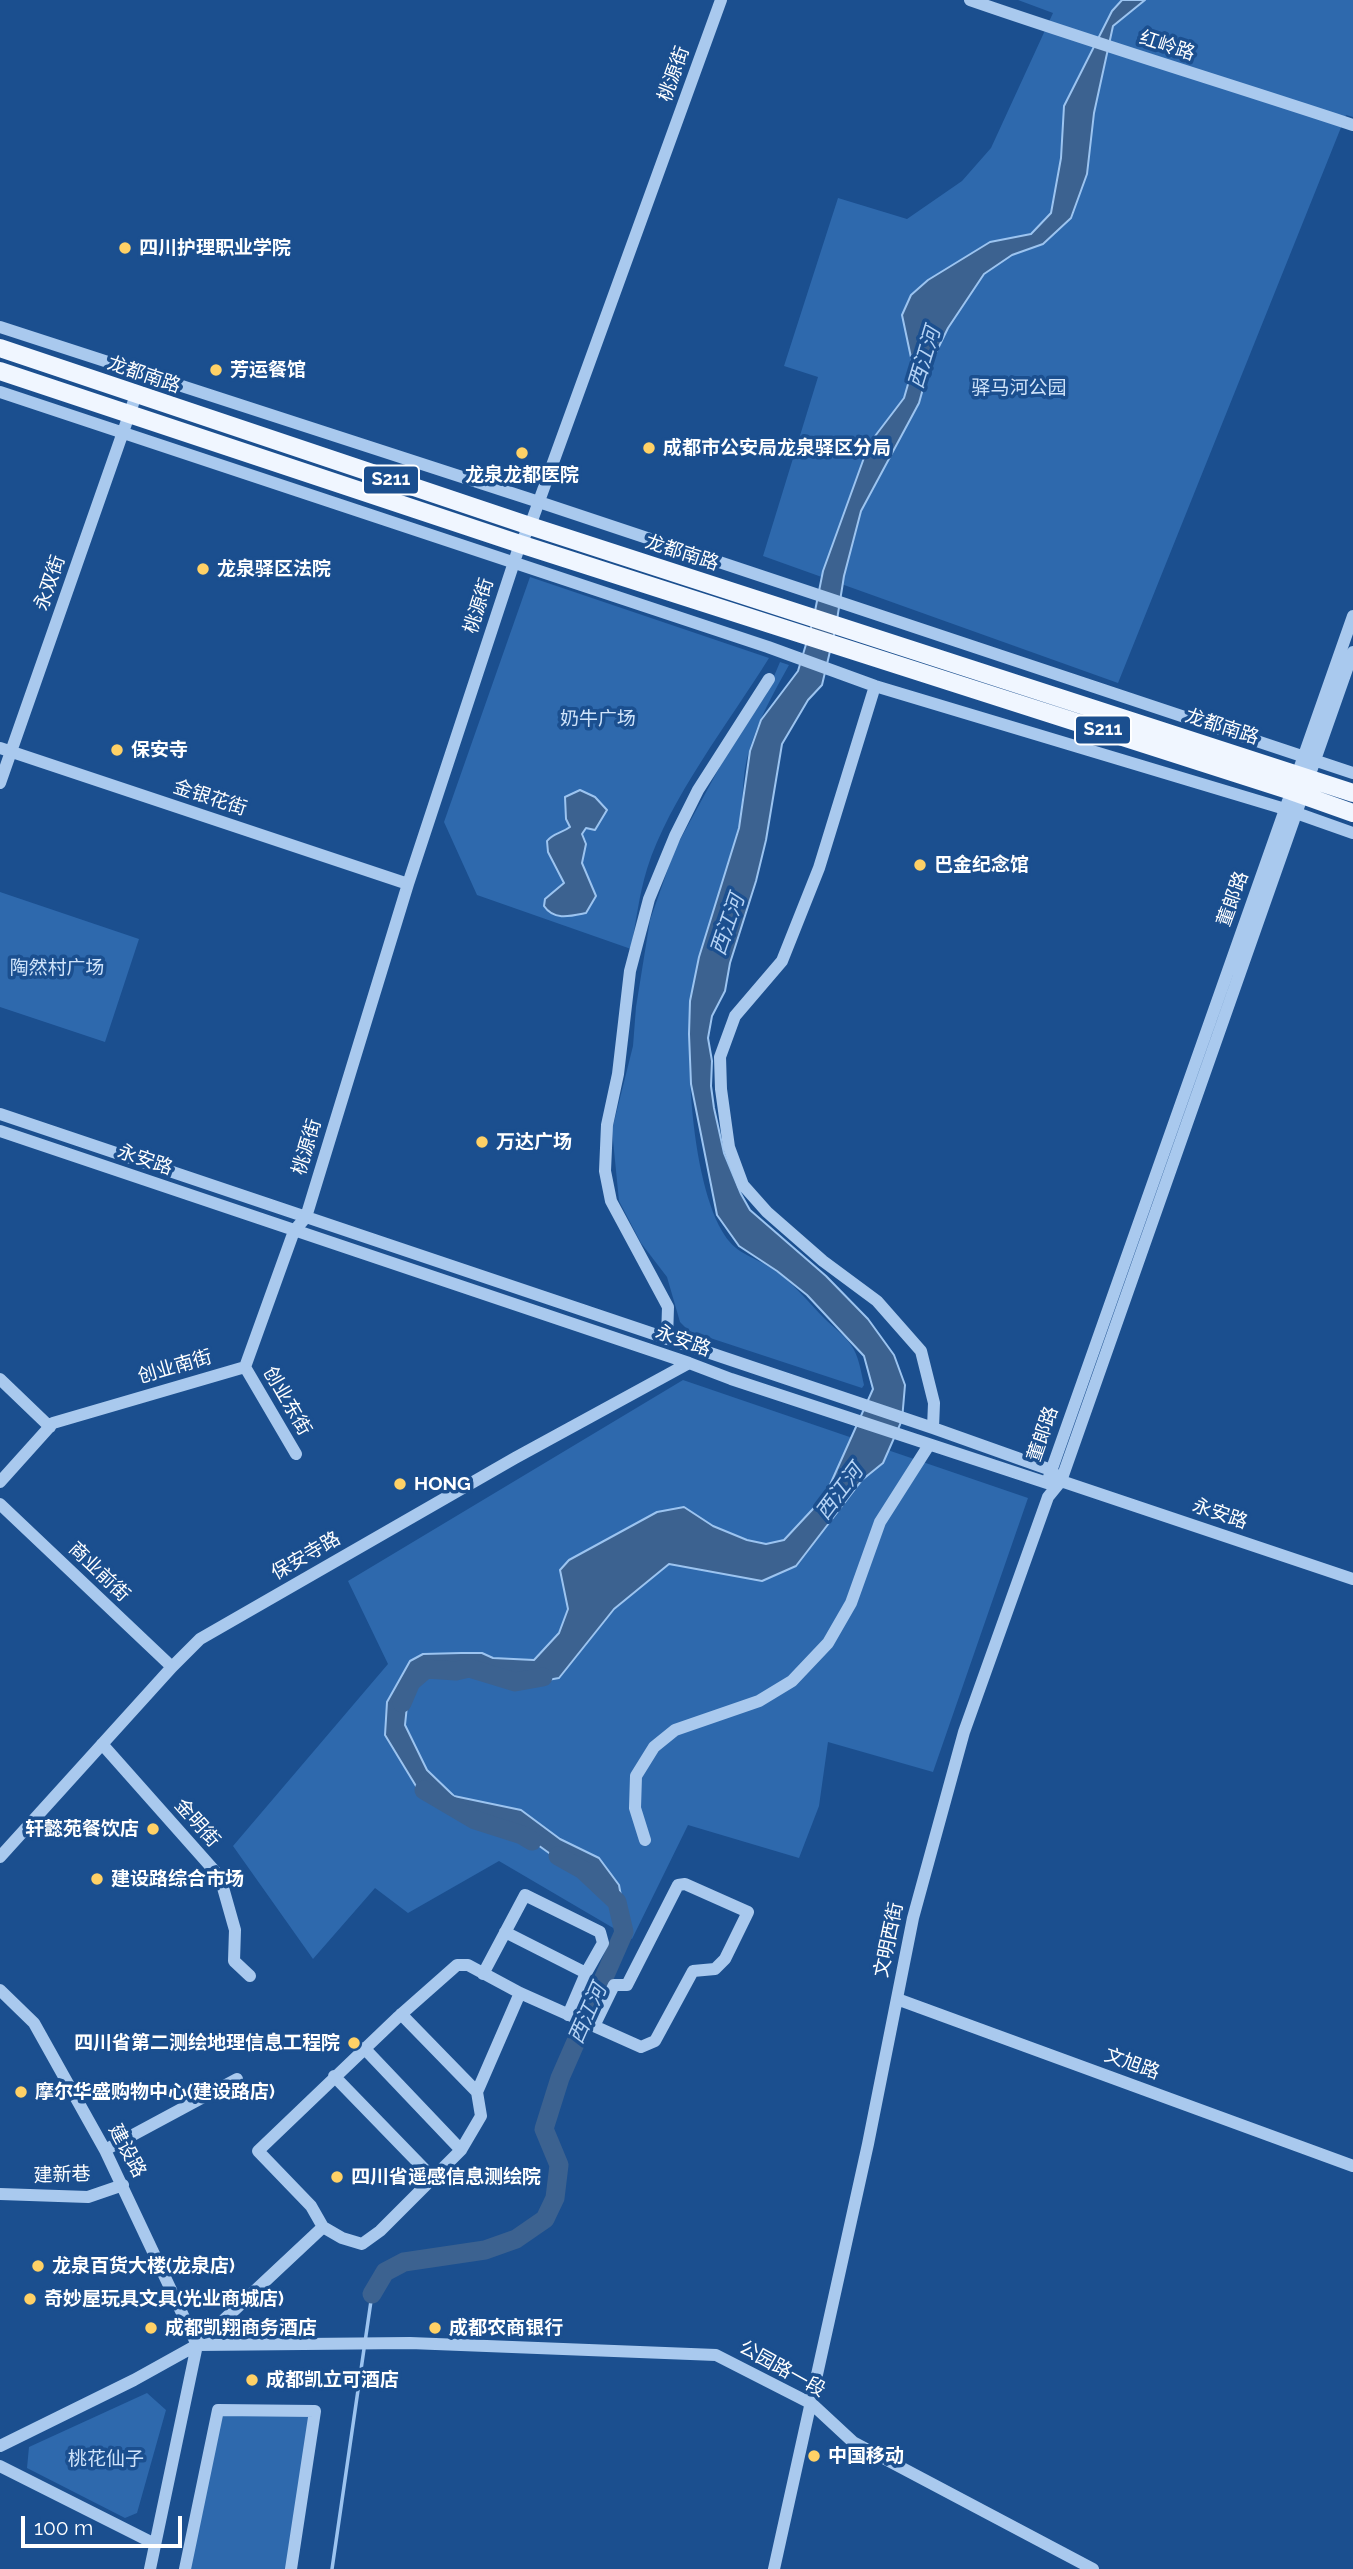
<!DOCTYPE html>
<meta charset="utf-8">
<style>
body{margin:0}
#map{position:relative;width:1353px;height:2569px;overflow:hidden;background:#1b4f8f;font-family:Raleway,sans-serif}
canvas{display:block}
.scale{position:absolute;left:21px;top:2516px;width:161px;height:32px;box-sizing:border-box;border:4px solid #fff;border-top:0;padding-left:9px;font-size:21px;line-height:24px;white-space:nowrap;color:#fff;-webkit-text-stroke:5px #1b4f8f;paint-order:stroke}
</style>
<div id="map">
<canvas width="1353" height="2569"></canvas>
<div class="scale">100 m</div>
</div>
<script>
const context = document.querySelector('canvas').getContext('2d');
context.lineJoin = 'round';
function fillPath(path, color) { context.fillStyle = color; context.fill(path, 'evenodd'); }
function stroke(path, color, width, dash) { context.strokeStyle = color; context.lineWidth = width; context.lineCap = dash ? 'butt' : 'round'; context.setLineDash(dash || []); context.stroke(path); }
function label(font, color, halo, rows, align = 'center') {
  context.font = font + ' Raleway,"Noto Sans SC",sans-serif'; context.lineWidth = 7; context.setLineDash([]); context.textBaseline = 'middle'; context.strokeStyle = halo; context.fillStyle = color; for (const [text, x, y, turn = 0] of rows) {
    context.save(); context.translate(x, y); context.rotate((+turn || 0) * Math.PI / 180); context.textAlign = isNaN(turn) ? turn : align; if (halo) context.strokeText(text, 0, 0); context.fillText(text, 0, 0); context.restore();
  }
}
fillPath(new Path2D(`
 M1018,0H1353V117L1346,115L1118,683L763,556L818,377L784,366L838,198L907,219L962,181L991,148L1053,13Z
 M530,577L769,658C730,721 669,799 647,869C639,895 636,922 631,949L477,895L444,822Z
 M780,662L789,665C774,692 758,720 749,751C741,776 744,804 739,829C730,872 711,913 700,955C681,1021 688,1171 722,1231C735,1254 751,1255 771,1268C791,1280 808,1302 825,1319C833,1327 844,1335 851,1345C859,1356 861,1372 864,1385L862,1388L689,1331L680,1322L667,1277L641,1243L619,1201L612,1130L633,1046L636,1007L650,920L675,849L729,750L766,695Z
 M0,892L139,939L105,1042L0,1007Z
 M683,1380L1028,1498L933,1772L828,1742L819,1806L799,1858L688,1825L632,1939L499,1861L408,1913L375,1888L313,1959L233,1846L388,1664L348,1581Z
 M147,2393L166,2410L137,2513L125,2518L27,2468L29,2447Z
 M218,2410L315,2411L291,2569H185Z`), '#2e69ad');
const water = new Path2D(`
 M1122,0H1145L1113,26L1094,113L1087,174L1071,218L1043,244L1012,255L984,274L948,328L929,367L919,403L861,511L844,576L836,626L822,685L808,700L782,744L766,840L756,881L730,963L725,991L712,1016L708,1038L712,1061L711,1086L714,1108L724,1153L741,1194L750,1210L826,1276L868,1319L894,1355L905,1385L902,1420L883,1463L862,1480L796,1566L762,1581L669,1564L614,1609L559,1678L525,1684L483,1670L448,1674L416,1675L408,1696L405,1725L427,1770L454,1796L521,1810L560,1839L599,1858L619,1885L623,1907L591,1871L567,1866L531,1840L419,1791L385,1735L387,1702L410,1661L423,1654L461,1653H482L493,1658L534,1660L559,1633L568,1609L560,1570L569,1560L657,1512L684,1507L713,1526L747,1540L766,1544L784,1540L825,1496L873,1389L864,1356L807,1295L777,1271L739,1246L717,1215L691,1084L689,1034L690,1001L699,957L739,828L750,751L761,720L798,671L813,621L823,571L869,444L904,398L913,367L902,315L911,295L928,280L990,242L1031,234L1051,213L1061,158L1064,106L1112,11Z
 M580,790L595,797L607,810L595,830L586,828L582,834L586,844L582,863L596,896L586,913C571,916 554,921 544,906L545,899L564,883L548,852L547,841C553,833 562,833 570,827L566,819L565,797Z`);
fillPath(water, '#3c6290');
stroke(water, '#9cc4f0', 2);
stroke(new Path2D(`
 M332,2569L372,2294`), '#9cc4f0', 3.5);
stroke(new Path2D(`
 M402,1703L411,1682L426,1669L456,1671L469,1668L515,1682L543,1677
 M424,1790L475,1820L522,1835L532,1841
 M372,2294L385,2272L404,2262L485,2250L516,2239L545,2219L555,2198L559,2165L544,2129L560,2078L624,1932L617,1902L583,1870L558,1856`), '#3c6290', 19);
stroke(new Path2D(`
 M970,0C1097,44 1226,83 1353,125
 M0,327L539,502L1353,773
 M0,392L768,647L875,686L1285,809L1353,833
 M875,686L819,868L782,961L735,1016L720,1057L721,1089L729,1147L743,1185L767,1212L823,1261L877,1301L921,1351L934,1403L933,1428
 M0,748L408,884
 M1295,781L1353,616
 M0,783L136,395
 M0,1114L933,1428L1051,1470L1061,1481
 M0,1131L689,1363L731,1379L1047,1483L1061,1481L1353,1579
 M667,1339L668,1307L611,1201L605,1171L607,1125L618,1074L630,971L649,899L675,836L698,790L769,679
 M245,1367L296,1454
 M0,1379L50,1427
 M1049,1477L1288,801
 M0,1482L53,1423L245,1367L294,1231L306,1217L408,884L520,544L530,526L721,0
 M0,1504L172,1667
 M102,1744L220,1877L235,1930L234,1961L250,1976
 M645,1840L635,1808L636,1776L654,1747L675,1730L759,1701L792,1681L828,1643L851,1603L880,1522L929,1445
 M0,1857L172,1667L200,1639L515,1458L689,1363
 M505,1932L586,1973
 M483,1974L525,1895L600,1932L603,1943L586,1973L568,2015
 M0,1990L34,2023L105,2150L197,2345
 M520,1993L477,2092L481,2116L461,2150L380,2231L362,2244L342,2238L323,2227L311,2206L258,2151L397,2018L457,1965H468L520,1993L641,2047L655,2041L693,1971L715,1969L725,1959L748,1912L685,1884L678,1885L627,1985H614L594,2026
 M897,1999L1353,2166
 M401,2014L477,2092
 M364,2048L461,2150
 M334,2076L433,2178
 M105,2150L237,2079
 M0,2194L88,2197L123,2185
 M197,2345L410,2343L716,2355L812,2404L853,2442L1093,2569
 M0,2446L134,2380L197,2345L323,2227
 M0,2466L155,2544
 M150,2569L197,2345
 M185,2569L218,2410L315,2411L291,2569
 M774,2569L868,2144L913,1918L964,1732L1048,1497L1061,1481L1353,652`), '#a9c9ee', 12);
stroke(new Path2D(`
 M0,348L530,526L1353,793
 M0,371L520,544L1291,791L1353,813`), '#f0f6ff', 18);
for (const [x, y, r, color] of [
 [125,248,7,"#ffd166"],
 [216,370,7,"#ffd166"],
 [649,448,7,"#ffd166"],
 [522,453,7,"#ffd166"],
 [203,569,7,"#ffd166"],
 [117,750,7,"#ffd166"],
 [920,865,7,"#ffd166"],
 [482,1142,7,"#ffd166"],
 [400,1484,7,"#ffd166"],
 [153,1829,7,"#ffd166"],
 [97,1879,7,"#ffd166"],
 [354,2043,7,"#ffd166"],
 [21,2092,7,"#ffd166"],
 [337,2177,7,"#ffd166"],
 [38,2266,7,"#ffd166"],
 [30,2299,7,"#ffd166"],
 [151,2328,7,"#ffd166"],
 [435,2328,7,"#ffd166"],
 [252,2380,7,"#ffd166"],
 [814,2456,7,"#ffd166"]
]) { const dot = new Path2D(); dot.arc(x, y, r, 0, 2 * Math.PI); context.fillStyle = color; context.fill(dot); stroke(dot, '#1b4f8f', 2.5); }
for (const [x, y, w] of [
 [391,480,56],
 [1103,730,56]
]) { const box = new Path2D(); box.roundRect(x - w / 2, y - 14.5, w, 29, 5); context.fillStyle = '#1b4f8f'; context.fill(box); stroke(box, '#fff', 2); }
label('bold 18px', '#fff', null, [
 ["S211",391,480],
 ["S211",1103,730]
]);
label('19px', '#fff', '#1b4f8f', [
 ["红岭路",1167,46,18],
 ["桃源街",674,74,-70],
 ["龙都南路",144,375,19],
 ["龙都南路",682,553,18],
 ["永双街",50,583,-71],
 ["桃源街",479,606,-72],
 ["龙都南路",1222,727,18],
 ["金银花街",210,798,18],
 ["董郞路",1233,899,-70],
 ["桃源街",307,1147,-73],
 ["永安路",145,1160,19],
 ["永安路",683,1341,20],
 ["创业南街",175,1367,-16],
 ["创业东街",287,1401,60],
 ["董郞路",1043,1434,-71],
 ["永安路",1220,1514,19],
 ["保安寺路",306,1556,-30],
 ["商业前街",99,1572,44],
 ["金明街",197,1823,48],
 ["文明西街",889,1940,-78],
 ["文旭路",1132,2064,20],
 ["建设路",127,2151,62],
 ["建新巷",62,2175,-2],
 ["公园路一段",782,2369,29]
]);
label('bold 19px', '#fff', '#1b4f8f', [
 ["四川护理职业学院",139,248],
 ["芳运餐馆",230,370],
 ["成都市公安局龙泉驿区分局",663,448],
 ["龙泉龙都医院",522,475,"center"],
 ["龙泉驿区法院",217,569],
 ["保安寺",131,750],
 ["巴金纪念馆",934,865],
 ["万达广场",496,1142],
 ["HONG",414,1484],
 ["轩懿苑餐饮店",139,1829,"right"],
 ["建设路综合市场",111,1879],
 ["四川省第二测绘地理信息工程院",340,2043,"right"],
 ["摩尔华盛购物中心(建设路店)",35,2092],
 ["四川省遥感信息测绘院",351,2177],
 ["龙泉百货大楼(龙泉店)",52,2266],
 ["奇妙屋玩具文具(光业商城店)",44,2299],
 ["成都凯翔商务酒店",165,2328],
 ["成都农商银行",449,2328],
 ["成都凯立可酒店",266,2380],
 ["中国移动",828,2456]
], 'left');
label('19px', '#cfe3fa', '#1b4f8f', [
 ["驿马河公园",1019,388],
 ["奶牛广场",598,719],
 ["陶然村广场",57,968],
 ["桃花仙子",106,2459]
]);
label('italic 21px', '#b5d3f5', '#1b4f8f', [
 ["西江河",925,358,-73],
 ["西江河",728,925,-71],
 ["西江河",840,1492,-53],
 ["西江河",588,2014,-66]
]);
</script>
